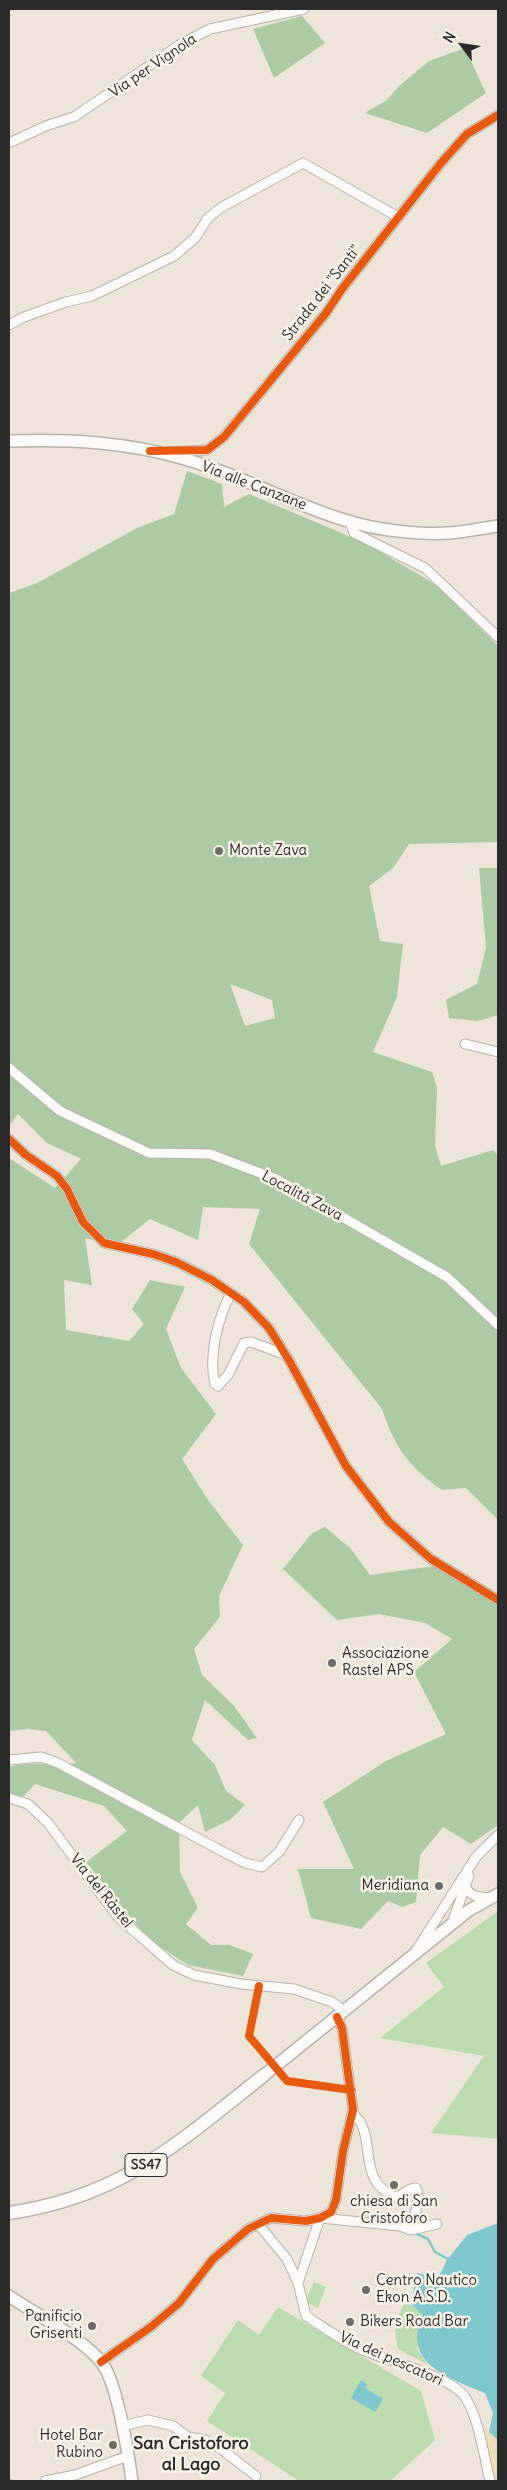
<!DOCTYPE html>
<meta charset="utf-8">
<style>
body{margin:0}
#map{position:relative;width:507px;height:2490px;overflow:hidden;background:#ede5d9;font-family:Delius,sans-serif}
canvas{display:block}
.frame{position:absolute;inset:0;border:10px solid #2b2b2b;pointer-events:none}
.north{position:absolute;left:437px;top:20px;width:50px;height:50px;-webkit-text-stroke:4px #f7f3e8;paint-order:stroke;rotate:301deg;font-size:14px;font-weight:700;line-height:20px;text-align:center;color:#2b2b2b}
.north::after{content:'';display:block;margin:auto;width:18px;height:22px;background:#2b2b2b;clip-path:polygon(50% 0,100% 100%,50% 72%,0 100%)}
</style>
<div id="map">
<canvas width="507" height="2490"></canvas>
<div class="frame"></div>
<div class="north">N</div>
</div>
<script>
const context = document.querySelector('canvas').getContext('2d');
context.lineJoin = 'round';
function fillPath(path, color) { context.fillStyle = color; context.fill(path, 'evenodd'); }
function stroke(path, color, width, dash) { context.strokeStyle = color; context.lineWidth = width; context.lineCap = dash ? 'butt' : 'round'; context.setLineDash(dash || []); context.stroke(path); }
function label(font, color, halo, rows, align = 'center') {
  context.font = font + ' Delius,sans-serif'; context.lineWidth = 5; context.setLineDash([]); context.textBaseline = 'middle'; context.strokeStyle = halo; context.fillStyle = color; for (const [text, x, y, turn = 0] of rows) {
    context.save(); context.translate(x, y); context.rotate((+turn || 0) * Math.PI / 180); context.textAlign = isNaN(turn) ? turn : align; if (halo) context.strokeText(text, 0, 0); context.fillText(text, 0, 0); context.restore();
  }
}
fillPath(new Path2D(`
 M498,1911V2139L431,2133L484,2056L380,2038L444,1987L426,1963Z
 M314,2282L326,2287L318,2308L305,2302Z
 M405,2303L412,2305L423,2315L417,2349L427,2364L398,2349C393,2330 395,2319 405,2303Z
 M278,2307L421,2391L435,2440L390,2481H299L207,2421L225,2393L201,2376L238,2320L259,2335Z`), '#bcdcaf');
fillPath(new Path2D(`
 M302,16L325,43L274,78L253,29Z
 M465,48L486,93L427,133L365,113L387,100L399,86L429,61Z
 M187,471L222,484L224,507L249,494L365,543L438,586L498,646V842L409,844L393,868L369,886L380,941L403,944L397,997L373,1052L432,1072L437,1088L435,1145L441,1166L493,1150L498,1156V1520L466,1488L442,1490C409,1467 395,1448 382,1409L249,1244L260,1209L203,1207L198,1240L150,1219L116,1246L85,1238L92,1285L64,1280L66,1330L129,1341L144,1324L132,1309L150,1280L185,1287L166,1329L181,1368L216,1414L182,1459L208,1500L243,1545L219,1596L220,1617L194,1649L202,1675L234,1706L257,1738L248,1740L205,1700L192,1740L215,1765L226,1791L245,1805L230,1820L205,1832L198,1805L179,1823L180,1872L198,1908L186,1924L211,1945H230L253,1954L243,1976L188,1965L148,1939L86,1862L127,1831L104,1806L35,1784L24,1796H9V1767C30,1760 54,1767 76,1763L46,1731L28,1729L9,1731V1158L55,1188L81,1159L47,1143L18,1114L9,1126V593L37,583L137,528L174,514ZM230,984L272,1000L275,1018L245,1026Z
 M479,868H498V1015L478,1021L449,1018L446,1000L477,984L486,948Z
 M325,1527L351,1549L370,1575L434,1566L467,1584L498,1605V1825L471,1844L443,1827L420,1855L416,1902L402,1907L388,1901L361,1929L311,1918L298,1869H354L323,1802L386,1761L446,1734L414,1672L452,1639L425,1623L379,1614L337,1620L283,1569L312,1533Z`), '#accba4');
fillPath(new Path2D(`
 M479,2424L498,2440V2481H493L492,2469Z`), '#eedfb9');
fillPath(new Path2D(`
 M498,2223V2440L489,2432L493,2413L485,2393C450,2378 400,2364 423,2315L412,2305V2297L417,2273L438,2278L447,2260L467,2235Z
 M361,2380L367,2384L365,2388L383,2399L375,2412L351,2398Z`), '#7dc7cd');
stroke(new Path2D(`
 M415,2233L428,2239L435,2252L448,2259`), '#7dc7cd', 2.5);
const minor = new Path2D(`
 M9,143L48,125L74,117L181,44L210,29L304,9
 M9,325L24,317L66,302L92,296L174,256L195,238L208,218L222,207L303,163L398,217
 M167,452L207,450L224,437L326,313L342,289L441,163L467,134L498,115
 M350,522L354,533L425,568L498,637
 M465,1044L498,1052
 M9,1068L60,1111L149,1153L210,1154L276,1179L447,1277L498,1325
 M9,1139L26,1155L57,1176L67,1189L83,1222L104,1243L153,1254L176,1262L212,1280L244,1302L269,1328L290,1362L346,1466L389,1522L431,1559L498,1600
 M231,1293C218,1318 208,1356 215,1384L218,1386L228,1375L244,1343L251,1342L286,1355
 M9,1760L41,1757L58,1763L216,1848L245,1863L262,1867L279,1852L299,1820
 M9,1798L28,1804L48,1823L118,1917L173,1965L194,1975L241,1984L294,1989L332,2002L345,2011
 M465,1886C470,1897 479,1897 491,1898
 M452,1923L469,1876
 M416,1951L476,1857L498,1835
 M353,2114C379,2135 354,2179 395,2197C403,2195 408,2188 416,2188C422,2198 413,2218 411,2230
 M321,2218L400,2226L411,2230
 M258,2224L287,2259L298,2283L306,2316C323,2327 340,2339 358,2348C383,2360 450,2375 465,2397C479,2418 484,2457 490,2481
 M411,2230L437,2224
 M298,2283L320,2218
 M101,2362L152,2326L179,2303L213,2259L248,2229L271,2218L306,2221L320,2218L331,2212L336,2200L343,2151L353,2110L342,2028L337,2017
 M122,2426L148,2420L173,2426L188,2437L205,2440L221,2449L256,2476
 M45,2481L75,2475L128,2456`);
const major = new Path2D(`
 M9,441C70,439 126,442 185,459C241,475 292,505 348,521C376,530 420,535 449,533C466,532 482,528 498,526
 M263,2076L468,1911L498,1894
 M9,2296C35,2314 84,2339 102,2363C118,2385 128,2453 132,2481`);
const highway = new Path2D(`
 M9,2213C121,2197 178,2143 263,2076`);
stroke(minor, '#b7b1aa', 11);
stroke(major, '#b7b1aa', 14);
stroke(highway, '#b7b1aa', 15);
stroke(minor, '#fcfbf9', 9);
stroke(major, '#fcfbf9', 11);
stroke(highway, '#fcfbf9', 12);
const rail = new Path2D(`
 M9,2481H10`);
stroke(rail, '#b4b3b1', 4.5);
stroke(rail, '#f7f3e8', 2.5, [8]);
stroke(new Path2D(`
 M150,451L207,450L224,437L326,313L342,289L441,163L467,134L498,115
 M9,1139L26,1155L57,1176L67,1189L83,1222L104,1243L153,1254L176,1262L212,1280L244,1302L269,1328L290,1362L346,1466L389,1522L431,1559L498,1600
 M259,1986L249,2036L287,2081L351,2090
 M101,2362L152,2326L179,2303L213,2259L248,2229L271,2218L306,2221L320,2218L331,2212L336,2200L343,2151L353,2110L342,2028L337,2017`), '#e8590c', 8);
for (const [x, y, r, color] of [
 [219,851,5,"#6f6c68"],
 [332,1663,5,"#6f6c68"],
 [439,1886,5,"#6f6c68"],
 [394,2185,5,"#6f6c68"],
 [366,2290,5,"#6f6c68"],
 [350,2322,5,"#6f6c68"],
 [92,2326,5,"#6f6c68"],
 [113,2445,5,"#6f6c68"]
]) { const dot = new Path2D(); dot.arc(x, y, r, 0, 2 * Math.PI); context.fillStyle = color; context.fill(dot); stroke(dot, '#f7f3e8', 2); }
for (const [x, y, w] of [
 [146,2165,42]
]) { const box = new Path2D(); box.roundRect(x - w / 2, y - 11.5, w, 23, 4); context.fillStyle = '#f7f3e8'; context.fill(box); stroke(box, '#2b2b2b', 1); }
label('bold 14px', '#2b2b2b', null, [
 ["SS47",146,2165]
]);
label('15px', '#2b2b2b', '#f7f3e8', [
 ["Via per Vignola",153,66,-34],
 ["Strada dei \"Santi\"",322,293,-52],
 ["Via alle Canzane",254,486,21],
 ["Località Zava",302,1196,28],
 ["Via del Ràstel",101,1891,51],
 ["Via dei pescatori",391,2359,24]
]);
label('15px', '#2b2b2b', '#f7f3e8', [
 ["Monte Zava",229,851],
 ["Associazione",342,1654],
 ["Rastel APS",342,1671],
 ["Meridiana",429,1886,"right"],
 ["chiesa di San",394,2202,"center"],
 ["Cristoforo",394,2219,"center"],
 ["Centro Nautico",376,2281],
 ["Ekon A.S.D.",376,2298],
 ["Panificio",82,2317,"right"],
 ["Grisenti",82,2334,"right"],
 ["Bikers Road Bar",360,2322],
 ["Hotel Bar",103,2436,"right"],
 ["Rubino",103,2453,"right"]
], 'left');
label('bold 18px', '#2b2b2b', '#f7f3e8', [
 ["San Cristoforo",191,2444],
 ["al Lago",191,2465]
]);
</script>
